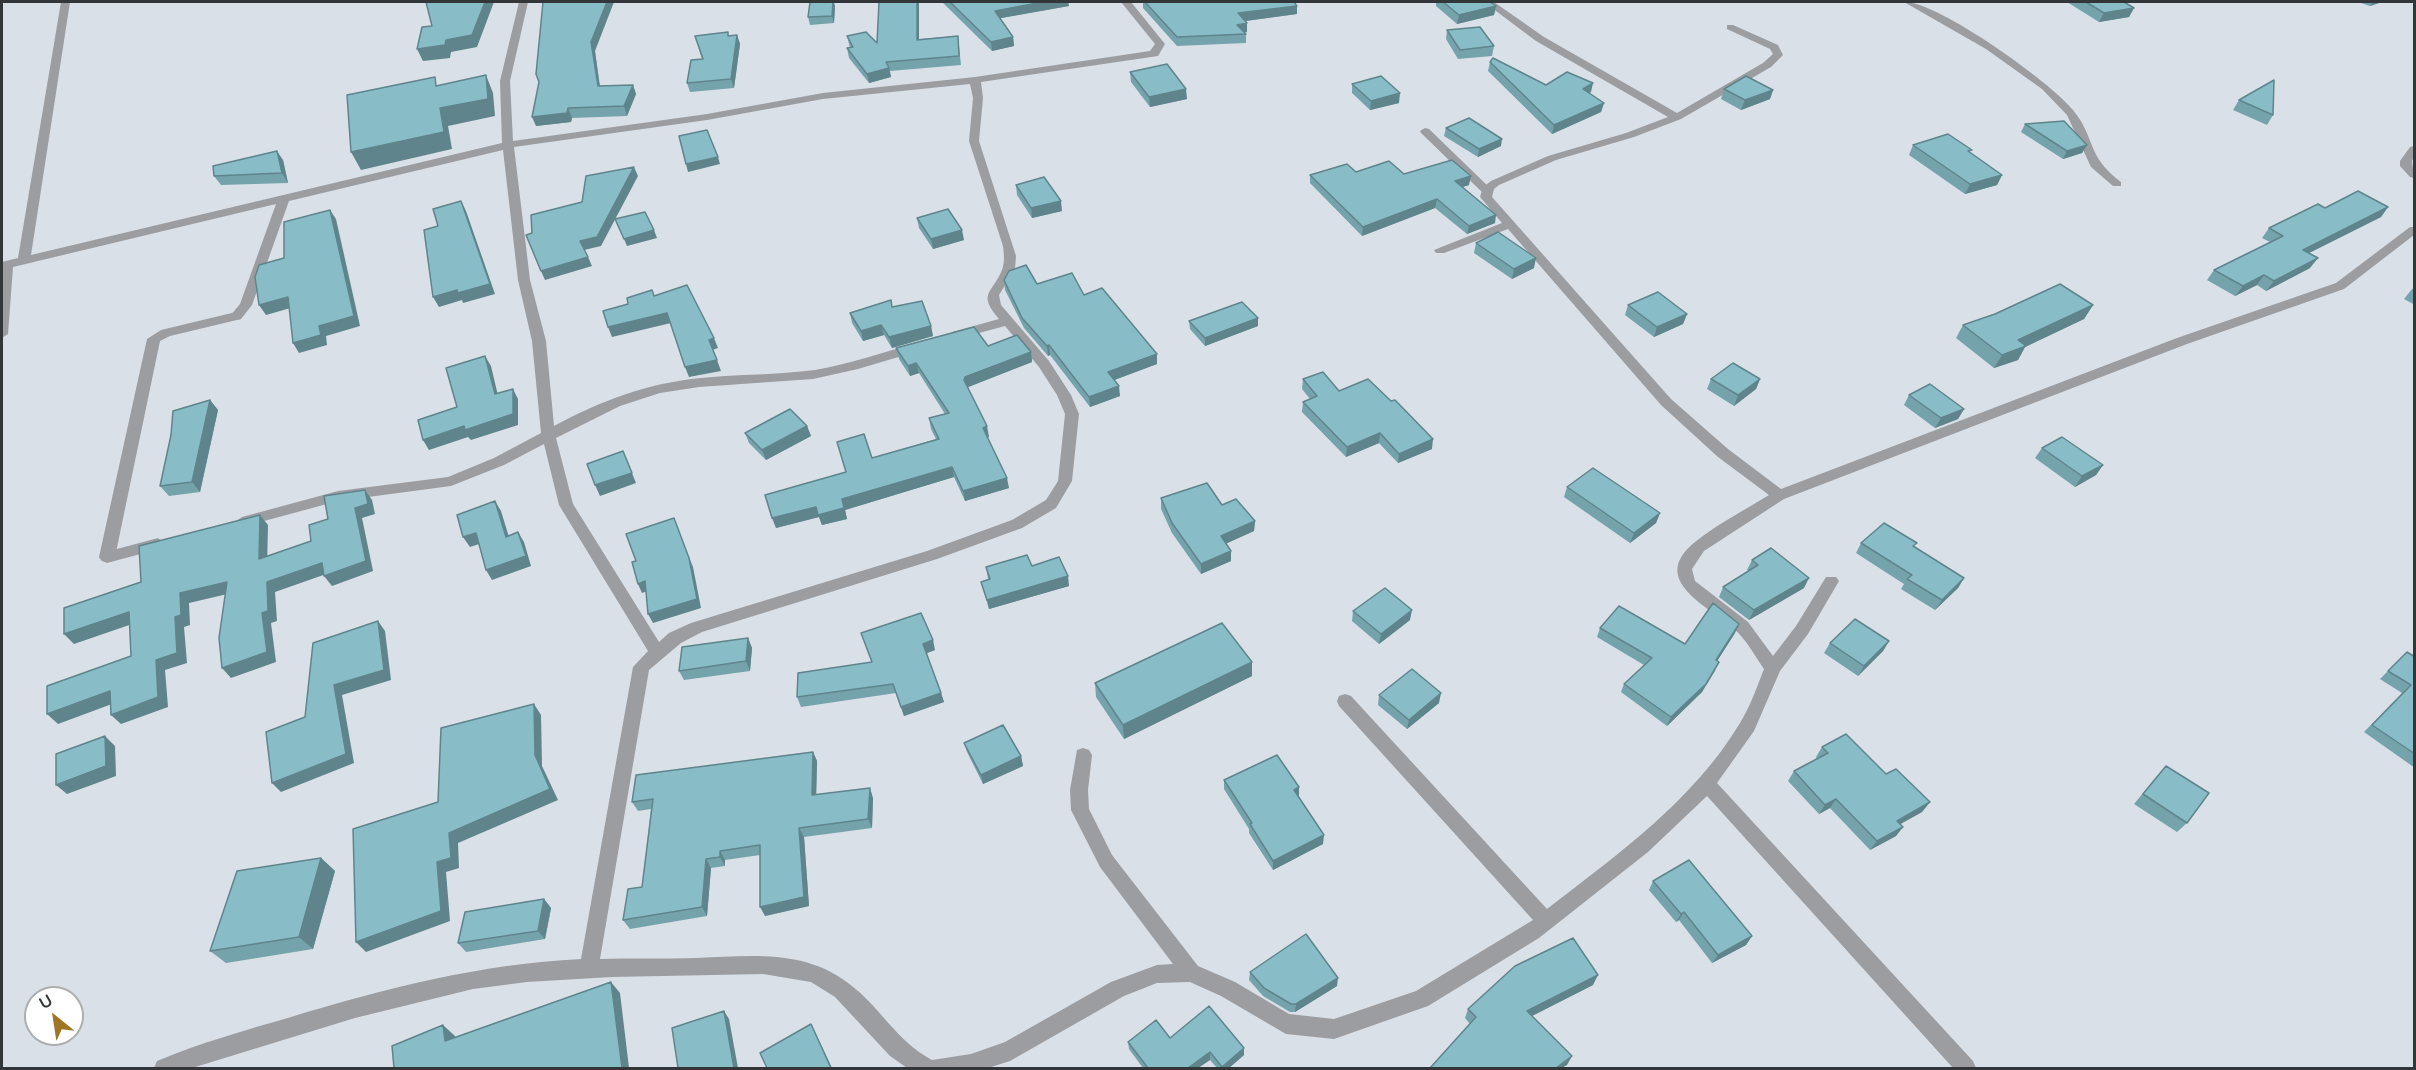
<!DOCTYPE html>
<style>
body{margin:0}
#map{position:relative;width:2416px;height:1070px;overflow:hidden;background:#d9e0e7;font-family:"Varela Round",sans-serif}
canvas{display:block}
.frame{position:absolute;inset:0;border:3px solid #333638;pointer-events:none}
.north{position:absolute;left:24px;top:986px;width:60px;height:60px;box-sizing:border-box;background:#fff;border:2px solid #adafaf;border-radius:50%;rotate:330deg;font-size:16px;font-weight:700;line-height:24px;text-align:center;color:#333638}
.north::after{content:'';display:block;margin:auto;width:21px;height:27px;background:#9f7625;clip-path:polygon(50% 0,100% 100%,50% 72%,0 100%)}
</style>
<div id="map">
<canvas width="2416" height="1070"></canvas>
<div class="frame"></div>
<div class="north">U</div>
</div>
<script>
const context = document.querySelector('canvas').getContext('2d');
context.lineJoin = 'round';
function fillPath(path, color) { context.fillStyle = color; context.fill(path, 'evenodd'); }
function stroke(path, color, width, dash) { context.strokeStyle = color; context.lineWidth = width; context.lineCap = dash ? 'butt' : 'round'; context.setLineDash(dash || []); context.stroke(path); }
fillPath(new Path2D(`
 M1425,128L1429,129L1491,189V193H1483L1421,133L1420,131Z
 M236,312L241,313V319L170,336L160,341L115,557L112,561H102L99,557L147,339L161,330Z`), '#9c9da1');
fillPath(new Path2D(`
 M61,2H70L31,255L502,143L500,81L519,2H528L510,81L513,141L707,114L823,93L975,77L1150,51L1155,44L1121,2H1131L1165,44L1158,56L981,82L983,98L979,141L1016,256L1015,269L999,295L1001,305L1049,361L1071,395L1079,414L1072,481L1056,508L1022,528L937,559L702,632L681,643L649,670L600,959C632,958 665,959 697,958C749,956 804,949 848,983C880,1006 895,1040 932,1060L971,1054L1005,1042L1111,982L1157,965L1173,964L1100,867L1071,810L1070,790L1077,750L1083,748L1089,750L1092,755L1088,790L1089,809L1112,855L1198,966L1235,982L1289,1014L1334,1019L1416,991L1533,920L1339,706L1337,701L1339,696L1345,694L1351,696L1547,909C1618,854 1693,801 1740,723C1750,707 1757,687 1764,669C1755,656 1746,639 1734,629C1707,605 1648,580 1695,542C1717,524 1745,510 1769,495L1718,457L1661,405L1508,229L1444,253H1436L1434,250L1502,223L1480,197L1483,187L1491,181L1548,156L1626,133L1668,117L1536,41L1484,2H1494L1544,37L1677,113L1763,63L1773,54L1770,49L1727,29V25H1733L1778,45L1783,55L1771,67L1681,119L1634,137L1556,160L1499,185L1494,189L1492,197L1671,399L1728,449L1781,489L2177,338L2336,283L2410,227H2414V235L2344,289L2187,344L1784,499L1704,551L1692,569L1695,581L1748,622L1773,656L1796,626L1826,577H1836L1839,581L1808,634L1780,671L1754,731L1717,783L1973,1061L1976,1068H1953L1707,796L1648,852L1539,938L1428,1006L1334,1039L1286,1034L1221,996L1190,982L1157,983L1124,996L1010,1061L988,1068H907L890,1056L835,997L811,982L763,974L612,977L527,982L473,989L355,1018L192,1068H154L157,1061C200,1043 246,1030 291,1017C386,988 481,964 581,959L633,667L648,651L559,505L544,444L504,465L451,486L338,501L242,527L235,522L242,517L338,491L448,477L494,458L541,433L532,341L518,280L503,150L289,201L252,305L241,319L236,320L230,316L240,304L276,204L13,267L8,334L2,338V262L18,258ZM970,84L973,98L969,141L1003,246C1004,254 1005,262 1002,270C992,294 977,293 999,319L952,332L951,335L957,339L1005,326L1039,367L1057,395L1065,414L1058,481L1046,500L1012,520L927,551L691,623L669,633L659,642L573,504L556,438L620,406L660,393L699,387L813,379L858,369L922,350L924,347L917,343C883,352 850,364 815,370C777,375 739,374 701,378C648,383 600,401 554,426L546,341L530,280L514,147L707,120L823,99Z
 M1904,2C1936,0 2052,83 2073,110C2096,138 2086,156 2121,182V186H2113L2091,167L2067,115L2042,89L1986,49Z
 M2414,146V157L2412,161L2414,178L2410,177L2400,166V161L2410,147Z
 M158,538L166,544L163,548L107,563L102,561L99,557L102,553Z`), '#9c9da1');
fillPath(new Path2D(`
 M810,2H834L835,6L834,23L810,25L808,17Z
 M879,2H919V39L958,36L961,65L890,71L891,77L869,83L849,58L847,48H850L847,36L877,43Z
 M942,2H1068L1069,6L1000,18L1013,37L1014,46L992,51Z
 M1143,2H1294L1297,6V14L1245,21L1247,23V32H1244L1246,34V43L1177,46L1143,8Z
 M1436,2H1490L1496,6L1494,15L1457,24L1436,6Z
 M2067,2H2124L2134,8L2129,17L2099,22Z
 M2358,2H2382L2370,6Z
 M1447,30L1494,46L1492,56L1458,59L1446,39Z
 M737,35L740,44L734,88L690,92L687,83L702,59L695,36H729Z
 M595,51L600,86L633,85L636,94L627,116L572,118L571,122L536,126L539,82Z
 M1490,62L1546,85L1591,92L1589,93L1604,103L1601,112L1552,134L1488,71Z
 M1130,72L1187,99L1150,107L1131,82Z
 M1352,84L1399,103L1370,110L1352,93Z
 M1724,89L1773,90L1770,99L1741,110L1721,99Z
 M2239,100L2273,115L2267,125L2233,110Z
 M2025,124L2087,145L2082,153L2063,159L2021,132Z
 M1446,128L1501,146L1478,157L1444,136Z
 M1913,145L1971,153L2002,175L1997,185L1965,194L1909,155Z
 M283,160L288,183L221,185L214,176Z
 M1356,172L1404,174L1469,185L1462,187L1495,223L1467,234L1435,208L1362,236L1310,183V175Z
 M1016,185L1062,211L1032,218L1017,195Z
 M2388,207L2381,217L2309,253L2310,268L2266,291L2257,285L2235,296L2207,280L2214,270L2270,242L2262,238L2269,228L2325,208Z
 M917,218L964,240L933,249L919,228Z
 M1476,243L1534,268L1512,279L1474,253Z
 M1004,280L1037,284L1157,354V364L1114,380L1120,396L1090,407L1050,355L1048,356L1024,328L1005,290Z
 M2415,288V305L2404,299L2412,289Z
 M1628,305L1687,314L1683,324L1654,337L1625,315Z
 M2093,305L2084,319L2025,347L2018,360L1994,368L1956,338L1963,325Z
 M892,307L931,326L933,336L892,348L884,335L863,341L852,323L850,313Z
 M1258,318V326L1205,346L1190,329L1189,321Z
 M988,346L1031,352L1032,362L967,387L989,437H987L1009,488L965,501L954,477L845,510L847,519L822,525L819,517L776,528L846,472L872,458L936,439L931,429L929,418L945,414L919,373L910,376L899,359L896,348Z
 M1303,379L1339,391L1391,401L1432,449L1398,463L1379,443L1346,457L1302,412L1303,402L1310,399L1302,389Z
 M1711,379H1760L1756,389L1734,406L1707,389Z
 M1909,395L1964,409L1958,419L1935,428L1904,405Z
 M210,400L218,410L200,492L169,496L160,486Z
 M807,426L811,436L766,460L749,443L745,433Z
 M2042,448L2103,465L2096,475L2075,487L2035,458Z
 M1567,487L1660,513L1656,523L1630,543L1564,497Z
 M1161,498L1222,505L1255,521L1254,531L1226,543L1231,561L1201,574L1172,533L1161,509Z
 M1861,543L1914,547L1964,578L1958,588L1935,610L1901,589L1904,584L1856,553Z
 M1752,560L1804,588L1749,620L1719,597L1723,587L1749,571L1747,570Z
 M1032,566L1069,586L989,609L981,582L988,579L986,567Z
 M1353,611L1410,620L1379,644L1352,621Z
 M1600,628L1685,644L1735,633L1717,661L1715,671L1702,692L1667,726L1621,692L1624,684L1644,665L1597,637Z
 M861,633L935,650L926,653L941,693L944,702L904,716L896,693L801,707L797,697L872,662Z
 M748,638L752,648L750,671L684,680L679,671Z
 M1889,641L1883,651L1858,676L1824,653L1830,643Z
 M2407,652L2414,656H2415V768L2364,732L2402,693L2380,679Z
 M1252,662V676L1124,739L1096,697L1095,683Z
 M1379,695L1439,703L1407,729L1378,705Z
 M964,743L1021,756L1023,766L983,784L967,752Z
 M1822,747L1886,774L1930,802L1922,812L1900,824L1903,827L1896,836L1870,850L1830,808L1819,814L1788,781L1794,771L1817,759L1816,757Z
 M813,752L817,761L816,794L873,798L872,828L804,837L809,906L765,916L760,855L725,860V866L711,868L707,916L630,929L623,920L642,887L651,809L638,811L632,802Z
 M2166,766L2187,823L2177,832L2134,804L2157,776Z
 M1224,780L1299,787L1298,797L1323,844L1273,870L1249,833V829L1224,789Z
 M321,858L335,871L313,949L226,963L210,951Z
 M1653,881L1752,936L1746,945L1712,963L1679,920L1676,922L1649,890Z
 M544,899L551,908L545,939L466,952L458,943Z
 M1250,972L1337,986L1295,1012H1290L1263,996L1249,980Z
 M1593,985L1532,1016L1567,1065L1470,1024L1465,1018L1468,1009Z
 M1170,1038L1244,1055L1229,1068H1217L1210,1060L1198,1068H1143L1129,1049L1128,1042Z`), '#75a3ac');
fillPath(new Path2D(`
 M485,2H494L477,47L451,52L450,58L423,61L417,49L446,40Z
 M607,2H614L595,51L601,96L598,86L591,42Z
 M833,2L835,6L834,23L832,16Z
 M917,2H919V49L917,40Z
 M1043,2H1068L1069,6L996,19L995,11Z
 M2373,2H2382L2370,6Z
 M1297,6V14L1238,22V13Z
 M1496,6L1494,15L1457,24L1459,15Z
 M2134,8L2129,17L2099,22L2104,13Z
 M1247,23V32L1237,34V25Z
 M737,35L740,44L734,88L731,79Z
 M1013,37L1014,46L992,51L991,42Z
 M889,68L891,77L869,83L867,74Z
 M486,75L493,93L495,116L448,126L452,149L361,170L351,152L440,108Z
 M1593,83L1591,92L1581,98L1583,89Z
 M633,85L636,94L627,116L624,106Z
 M1186,89L1187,99L1150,107L1149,97Z
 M1773,90L1770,99L1741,110L1745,100Z
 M1400,93L1399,103L1370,110L1371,101Z
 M1604,103L1601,112L1552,134L1554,125Z
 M568,108L572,118L571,122L536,126L532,117Z
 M1502,139L1501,146L1478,157L1479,149Z
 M2087,145L2082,153L2063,159L2067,151Z
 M277,151L283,160L288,183L282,173Z
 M718,157L720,164L688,172L686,164Z
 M634,167L638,176L601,246L584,250L580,241Z
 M2002,175L1997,185L1965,194L1970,184Z
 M1471,176L1469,185L1454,190L1455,181Z
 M1437,199L1435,208L1362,236L1363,227Z
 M461,201L466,211L495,294L463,303L462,300L439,307L433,297Z
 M1061,201L1062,211L1032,218L1031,208Z
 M2388,207L2381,217L2295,260L2303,250Z
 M330,210L336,219L360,326L326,336L327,345L299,353L293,343L319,326Z
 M1496,215L1495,223L1467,234L1469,226Z
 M654,230L657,238L627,246L624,239Z
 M962,230L964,240L933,249L931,239Z
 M588,257L592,266L545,280L541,271Z
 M1536,258L1534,268L1512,279L1514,269Z
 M2318,258L2310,268L2266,291L2274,281Z
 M2264,275L2257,285L2235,296L2243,286Z
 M288,297L294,307L266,315L259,305Z
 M2093,305L2084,319L2025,347L2018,360L1994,368L2002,355L2018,340Z
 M667,313L671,323L612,337L608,327Z
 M1687,314L1683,324L1654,337L1657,327Z
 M1258,318V326L1205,346V338Z
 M881,325L884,335L863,341L861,331Z
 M931,326L933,336L892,348L889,337Z
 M714,338L718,348L712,350L709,340Z
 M1049,345L1050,355L1048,356L1047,346Z
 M1031,352L1032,362L966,388L964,380L965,377Z
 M1157,354V364L1109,382L1108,372Z
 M485,356L491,366L500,404L495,394Z
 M717,360L721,371L689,377L685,367Z
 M916,363L919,373L910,376L908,366Z
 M1760,379L1756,389L1734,406L1738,395Z
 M1119,386L1120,396L1090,407L1089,397Z
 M513,389L518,399V425L471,440L468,437L429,450L423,440Z
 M210,400L218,410L200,492L192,482Z
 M1964,409L1958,419L1935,428L1941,418Z
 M807,426L811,436L766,460L762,450Z
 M987,426L989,437L984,438L983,428Z
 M1380,433L1379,443L1346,457L1347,447Z
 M1433,439L1432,449L1398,463L1399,454Z
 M623,451L636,483L600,496L595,485Z
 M2103,465L2096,475L2075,487L2082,476Z
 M952,467L954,477L845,510L847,519L822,525L819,517L776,528L772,518L816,507Z
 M1007,478L1009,488L965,501L963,491Z
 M365,490L372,500L375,514L362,518L373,571L332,586L324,576L355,508Z
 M495,501L501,511L512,547L506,537Z
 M1660,513L1656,523L1630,543L1634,533Z
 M260,515L268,525L267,569L259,559Z
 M1255,521L1254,531L1221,546V536Z
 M677,527L693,567L701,608L653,623L648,614Z
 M518,532L524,542L531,566L492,580L486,570Z
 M476,533L482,543L470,547L463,537Z
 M1231,551V561L1201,574V564Z
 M322,563L329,573L275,592L277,621L271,623L276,662L231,678L222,668L262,613L267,582Z
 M1068,576L1069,586L989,609L987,600Z
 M1809,578L1804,588L1749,620L1754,610Z
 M1964,578L1958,588L1935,610L1942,600Z
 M645,581L650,590L642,593L638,584Z
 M227,582L236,592L189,603L190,625L184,627L187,663L165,670L168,707L121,724L111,715L156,660L175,617L180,593Z
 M1412,610L1410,620L1379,644L1381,634Z
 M129,612L138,622L74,644L64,634Z
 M378,621L385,631L391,680L342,695L354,763L281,792L272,783L334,685Z
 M1739,624L1735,633L1712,669L1716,660Z
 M748,638L752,648L750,671L746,661Z
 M933,640L935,650L925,654L923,644Z
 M1889,641L1883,651L1858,676L1864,666Z
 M1252,662V676L1124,739L1123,725Z
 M1719,662L1702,692L1667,726L1671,717Z
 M110,691L120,701L58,724L47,714Z
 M941,693L944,702L904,716L901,707Z
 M1441,693L1439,703L1407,729L1409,720Z
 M534,704L541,715L542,766L558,800L458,843L459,868L446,872L450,921L366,952L356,942L437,862L449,833L535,755Z
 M105,736L115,746L116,776L67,794L56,785Z
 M813,752L817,761L816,804L812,795Z
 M1021,756L1023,766L983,784L981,775Z
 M1299,787V796L1293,799L1294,790Z
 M870,788L873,798L872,828L868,819Z
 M1836,799L1830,808L1819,814L1825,805Z
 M1930,802L1922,812L1890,830L1897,821Z
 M1903,827L1896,836L1870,850L1877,841Z
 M799,828L804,837L809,906L765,916L760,907Z
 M1324,835L1323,844L1273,870V861Z
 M720,851L725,860V866L720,857Z
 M321,858L335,871L313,949L299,937Z
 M706,859L711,868L707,916L702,907Z
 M544,899L551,908L545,939L538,931Z
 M1684,912L1679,920L1676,922L1681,914Z
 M1752,936L1746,945L1712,963L1718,955Z
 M1598,975L1593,985L1522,1021L1527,1011Z
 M1338,978L1337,986L1295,1012L1296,1004Z
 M611,982L620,993L629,1068H622Z
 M724,1011L729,1019L738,1068H734Z
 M811,1024L815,1032L832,1068H831Z
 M443,1025L455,1036L456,1052L445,1041Z
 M1244,1048V1055L1229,1068H1222V1067Z
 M1210,1052V1060L1198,1068H1188Z
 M1572,1056L1567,1065L1562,1068H1556Z`), '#5f848c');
const building = new Path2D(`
 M426,2H485L472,35L446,40L445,45L417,49L422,27L432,26Z
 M543,2H607L591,42L598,86L633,85L624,106L568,108L567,113L532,117L539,82L536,74Z
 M810,2H833L832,16L808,17Z
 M879,2H917V40L958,36L959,56L886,62L889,68L867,74L847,48L853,47L847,36L866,32L877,43Z
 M950,2H1043L995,11L1013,37L991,42Z
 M1145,2H1294L1297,6L1238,13L1247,23L1237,25L1246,34L1177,37Z
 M1443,2H1490L1496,6L1459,15Z
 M2086,2H2124L2134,8L2104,13Z
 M1480,27L1494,46L1460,50L1447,30Z
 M728,32V36L737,35L731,79L687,83L691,60L703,59L695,36Z
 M1493,58L1546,85L1567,72L1593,83L1583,89L1604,103L1554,125L1490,62Z
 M1167,64L1186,89L1149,97L1130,72Z
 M486,75L488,99L440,108L444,132L351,152L347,95L435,77L436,86Z
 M1381,76L1400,93L1371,101L1352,84Z
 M1746,76L1773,90L1745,100L1724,89Z
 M2274,80L2273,115L2239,100Z
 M1469,118L1502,139L1479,149L1446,128Z
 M2064,121L2087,145L2067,151L2025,124Z
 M707,130L718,157L686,164L679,136Z
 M1948,134L1972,150L1968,151L2002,175L1970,184L1913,145Z
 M277,151L282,173L214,176L213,166Z
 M1452,160L1471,176L1455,181L1496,215L1469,226L1437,199L1363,227L1310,175L1347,164L1356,172L1389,161L1404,174Z
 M634,167L597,237L580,241L588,257L541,271L526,235L532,233L531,215L582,202L586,176Z
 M1044,177L1061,201L1031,208L1016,185Z
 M2358,191L2388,207L2303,250L2318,258L2274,281L2264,275L2243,286L2214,270L2283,236L2269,228L2318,204L2325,208Z
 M461,201L490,284L458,293L457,290L433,297L424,230L438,226L433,209Z
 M948,209L962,230L931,239L917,218Z
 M330,210L354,316L319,326L321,335L293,343L288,297L259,305L255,277L259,265L284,258V222Z
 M645,212L654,230L624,239L615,219Z
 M1498,232L1536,258L1514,269L1476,243Z
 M1026,265L1037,284L1072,273L1084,295L1102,288L1157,354L1108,372L1119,386L1089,397L1049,345L1047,346L1022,318L1004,280L1009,271Z
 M2060,284L2093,305L2018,340L2026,346L2002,355L1963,325L1995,314Z
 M687,285L714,338L709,340L717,360L685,367L667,313L608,327L603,311L628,304L627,298L652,290L654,296Z
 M1658,292L1687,314L1657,327L1628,305Z
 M891,300L892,307L922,301L931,326L889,337L881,325L861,331L850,313Z
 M1242,302L1258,318L1205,338L1189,321Z
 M974,327L988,346L1017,335L1031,352L965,377L964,380L987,426L983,428L1007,478L963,491L952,467L842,499L844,508L818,515L816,507L772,518L765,495L846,472L837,442L864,434L872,458L939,439L929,418L949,413L916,363L908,366L896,348Z
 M485,356L495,394L513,389V414L465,430L464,426L423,440L418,420L457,407L446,368Z
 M1733,363L1760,379L1738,395L1711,379Z
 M1323,372L1339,391L1368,379L1391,401L1395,400L1433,439L1399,454L1380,433L1347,447L1303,402L1317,396L1303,379Z
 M1930,384L1964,409L1941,418L1909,395Z
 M210,400L192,482L160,486L171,435L173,411Z
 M790,409L807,426L762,450L745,433Z
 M2062,437L2103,465L2082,476L2042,448Z
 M623,451L632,473L595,485L587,464Z
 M1593,468L1660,513L1634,533L1567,487Z
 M1207,483L1222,505L1236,499L1255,521L1221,536L1231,551L1201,564L1172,523L1161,498Z
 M365,490L368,504L355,508L366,561L324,576L322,563L267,582L268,611L262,613L267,652L222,668L219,638L227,582L180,593L181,615L175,617L177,653L156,660L158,697L111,715L110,691L47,714V686L131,656L129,612L64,634V608L141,582L139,546L260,515L259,559L311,541L309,525L328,519L324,496Z
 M495,501L506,537L518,532L526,556L486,570L476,533L463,537L457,515Z
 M674,518L689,558L697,599L648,614L645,581L638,584L632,562L636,561L626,534Z
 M1884,523L1917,543L1913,546L1964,578L1942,600L1907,579L1912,575L1861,543Z
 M1771,548L1809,578L1754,610L1723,587L1758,565L1752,560Z
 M1027,555L1032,566L1059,557L1068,576L987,600L981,582L990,579L986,567Z
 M1385,588L1412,610L1381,634L1353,611Z
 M1713,603L1739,624L1716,660L1719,662L1706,684L1671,717L1624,684L1652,658L1600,628L1619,606L1685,644Z
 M921,613L933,640L923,644L941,693L901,707L893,684L797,697L798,673L872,662L861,633Z
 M1855,619L1889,641L1864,666L1830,643Z
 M378,621L384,670L334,685L346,754L272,783L266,732L305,717L313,643Z
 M1222,623L1252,662L1123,725L1095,683Z
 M748,638L746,661L679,671L682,647Z
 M2407,652L2415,657V754L2372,725L2411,685L2388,671Z
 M1412,669L1441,693L1409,720L1379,695Z
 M534,704L535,755L550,789L449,833L451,858L437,862L441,911L356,942L353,829L438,802L441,728Z
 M1003,725L1021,756L981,775L964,743Z
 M1846,734L1886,774L1896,769L1930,802L1897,821L1903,827L1877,841L1836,799L1825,805L1794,771L1828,753L1822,747Z
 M105,736L106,766L56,785V754Z
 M813,752L812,795L870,788L868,819L799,828L804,897L760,907V845L720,851V857L706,859L702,907L623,920L628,889L642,887L653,799L632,802L636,775Z
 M1277,755L1299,787L1294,790L1324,835L1273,861L1250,824L1252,823L1224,780Z
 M2166,766L2209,793L2187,823L2143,794Z
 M321,858L299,937L210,951L237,871Z
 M1689,860L1752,936L1718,955L1684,912L1681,914L1653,881Z
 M544,899L538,931L458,943L465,912Z
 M1306,934L1338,978L1296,1004H1291L1264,988L1250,972Z
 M1573,938L1598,975L1527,1011L1572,1056L1556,1068H1430L1476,1017L1468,1009L1515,966Z
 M611,982L622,1068H394L392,1046L443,1025L445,1041Z
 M1209,1006L1244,1048L1222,1067L1210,1052L1188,1068H1148L1128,1042L1156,1020L1170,1038Z
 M724,1011L734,1068H678L672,1028Z
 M811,1024L831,1068H767L760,1053Z`);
fillPath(building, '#88bdc8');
stroke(building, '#5f848c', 1.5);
</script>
